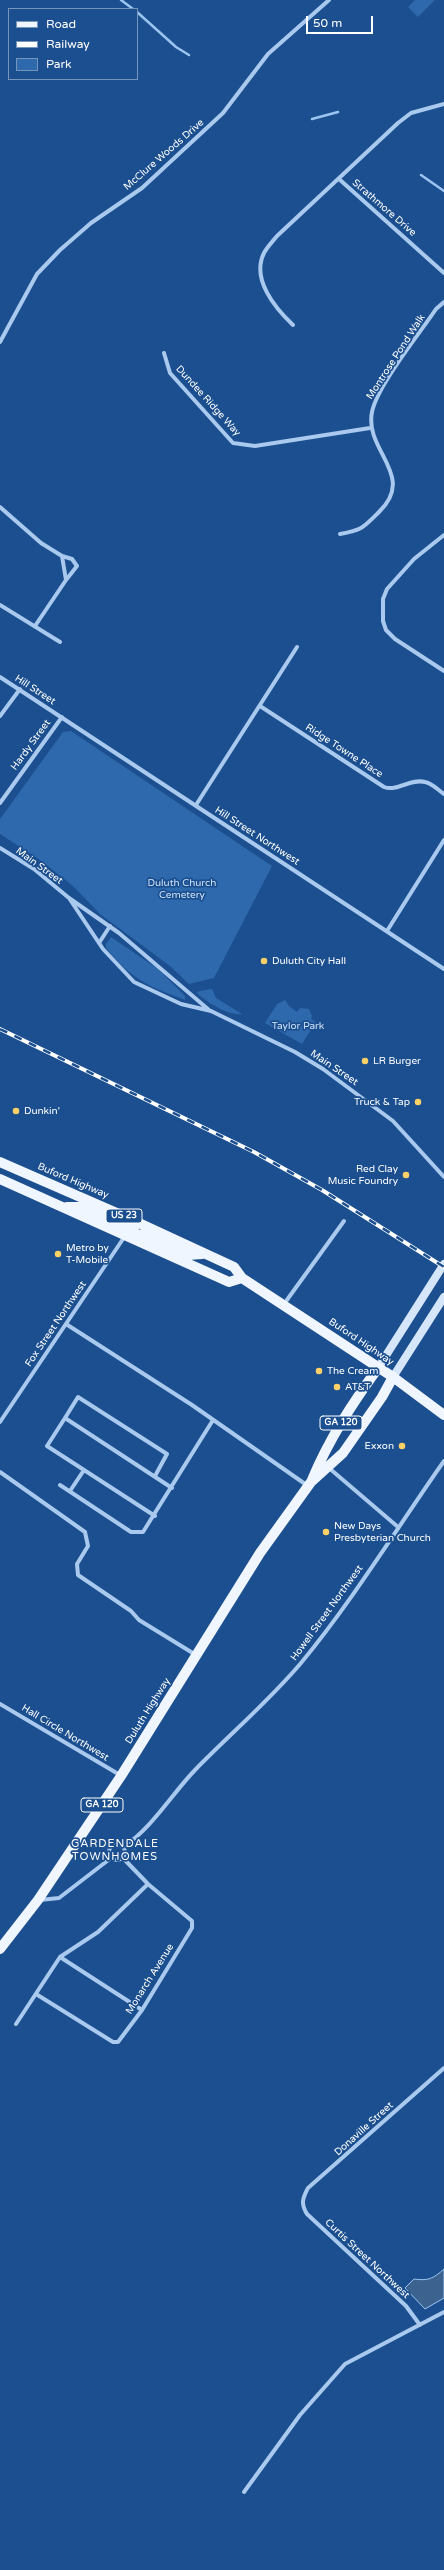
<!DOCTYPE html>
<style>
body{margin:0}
#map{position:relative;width:444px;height:2570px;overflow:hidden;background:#1b4f8f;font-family:"Varela Round",sans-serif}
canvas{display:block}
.legend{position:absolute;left:8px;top:8px;width:130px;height:72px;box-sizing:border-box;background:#1b4f8f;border:1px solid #7695bc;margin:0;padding:5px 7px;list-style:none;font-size:12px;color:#fff}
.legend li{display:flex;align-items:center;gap:8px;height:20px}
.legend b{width:20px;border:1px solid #7695bc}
.scale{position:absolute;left:306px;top:16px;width:67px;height:18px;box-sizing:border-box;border:2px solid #fff;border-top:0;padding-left:5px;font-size:12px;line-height:14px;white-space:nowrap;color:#fff;-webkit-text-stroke:3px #1b4f8f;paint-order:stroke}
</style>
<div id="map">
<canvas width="444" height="2570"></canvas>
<ul class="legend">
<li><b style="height:5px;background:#f0f6ff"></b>Road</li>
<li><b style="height:5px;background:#fff"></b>Railway</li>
<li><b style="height:11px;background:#2e69ad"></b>Park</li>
</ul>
<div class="scale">50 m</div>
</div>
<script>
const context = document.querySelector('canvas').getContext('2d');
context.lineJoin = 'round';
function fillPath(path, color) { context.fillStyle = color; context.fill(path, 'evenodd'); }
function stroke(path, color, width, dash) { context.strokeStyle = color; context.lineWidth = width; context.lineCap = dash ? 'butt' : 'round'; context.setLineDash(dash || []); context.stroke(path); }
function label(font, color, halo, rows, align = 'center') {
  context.font = font + ' "Varela Round",sans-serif'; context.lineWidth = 3.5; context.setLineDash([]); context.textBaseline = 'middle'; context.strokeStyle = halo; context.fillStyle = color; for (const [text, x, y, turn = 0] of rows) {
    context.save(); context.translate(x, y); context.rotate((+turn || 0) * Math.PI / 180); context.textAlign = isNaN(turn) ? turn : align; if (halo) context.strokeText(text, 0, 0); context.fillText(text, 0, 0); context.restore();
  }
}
fillPath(new Path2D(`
 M415,0H435L418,17L408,7Z
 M71,731L272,866L214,978L189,984L170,966L100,914L73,886L40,860L0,834V819L63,732Z
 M111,937L158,969L185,996V1000C146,985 134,981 106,948V944Z
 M210,989H212L216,998L242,1014C228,1016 206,1002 196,992Z
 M285,1000L289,1006L297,1012L300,1008L309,1009L312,1016L311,1019L316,1022L302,1044L265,1023L277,1004Z`), '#2e69ad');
const water = new Path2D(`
 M444,2269V2298L425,2309L405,2288L414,2279C428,2281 433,2279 444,2269Z`);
fillPath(water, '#3c6290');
stroke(water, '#9cc4f0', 1);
stroke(new Path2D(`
 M121,0L133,9
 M137,12L176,47L189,55
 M312,119L338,112
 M421,175L444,191`), '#9cc4f0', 2.5);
stroke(new Path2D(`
 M339,179L444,273
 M293,325C275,308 251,279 264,253C267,247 273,241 277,236L398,123L411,113L444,104
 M0,342L37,274L60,250L91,223L142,188L223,113L268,54L329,0
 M164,353L170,373L233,443L255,446L370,428
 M0,507L41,543L62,556L66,580L35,626
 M340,534C362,530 363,528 379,512C417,475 364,451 372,412C377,386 420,333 436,309L444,302
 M444,535L414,559L387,589L383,599V621L386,630L395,639L444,671
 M62,556L72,559L77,566L66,580
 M0,605L60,642
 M0,677L444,969
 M260,706L384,787C397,792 411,778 425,782C432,783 438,790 444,794
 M0,716L20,689
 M0,803L62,717
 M196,805L297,647
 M0,848L34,869L69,898L119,933L209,1010
 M69,898L103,949L134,982L181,1004L211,1011L295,1052L323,1069L393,1121L444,1177
 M387,931L444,840
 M99,943L110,926
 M284,1304L344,1221
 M66,1324L192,1405L308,1486
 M65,1418L47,1446L155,1516
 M0,1422L125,1236
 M329,1468L398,1527
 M0,1472L85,1532L88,1546L77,1564L78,1575L131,1611L139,1620L196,1655
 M155,1476L167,1454L78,1397L65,1418L172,1488
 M60,1485L131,1532H143L213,1420
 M70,1491L84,1470
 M0,1704L120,1775
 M109 1852a8 8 0 1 1 16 0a8 8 0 1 1-16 0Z
 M123,1847C152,1828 171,1795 195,1770C230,1734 268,1702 301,1663C353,1600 397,1528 444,1461
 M40,1900L59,1898L111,1858
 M60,1957L142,2010
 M36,1994L113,2042H118L142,2010L192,1928V1921L148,1884L123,1858
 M16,2024L60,1957L98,1932L148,1884
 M420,2325L406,2306L307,2214C301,2204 302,2199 308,2188L444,2068
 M244,2492L300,2415L345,2364L444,2312`), '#a9c9ee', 4);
stroke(new Path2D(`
 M378,1368L444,1264
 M393,1377L444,1297`), '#d6e6fa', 8);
stroke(new Path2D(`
 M0,1162L126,1217L234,1267L242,1278L393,1377L444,1415
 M0,1179L229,1282L242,1278
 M67,1207H82L129,1226H135L138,1222
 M127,1235L147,1234L187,1255L202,1254
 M312,1480C329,1439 352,1404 378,1368
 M0,1949L38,1900L121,1776L260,1553L311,1482L343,1453L382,1397L393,1377`), '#f0f6ff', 10);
const rail = new Path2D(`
 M0,1029L254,1152L322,1190L444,1267`);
stroke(rail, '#fff', 4);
stroke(rail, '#1b4f8f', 2.5, [8]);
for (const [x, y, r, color] of [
 [264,961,4,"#ffd166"],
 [365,1061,4,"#ffd166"],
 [418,1102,4,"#ffd166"],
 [16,1111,4,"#ffd166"],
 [406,1175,4,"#ffd166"],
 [58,1254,4,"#ffd166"],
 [319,1371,4,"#ffd166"],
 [337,1387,4,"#ffd166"],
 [402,1446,4,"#ffd166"],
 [326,1532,4,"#ffd166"]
]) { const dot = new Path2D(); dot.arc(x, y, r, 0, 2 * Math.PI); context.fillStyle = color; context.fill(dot); stroke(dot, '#1b4f8f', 1.5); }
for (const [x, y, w] of [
 [124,1216,36],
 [341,1423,42],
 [102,1805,42]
]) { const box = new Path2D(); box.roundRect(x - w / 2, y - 7, w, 14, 3); context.fillStyle = '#1b4f8f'; context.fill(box); stroke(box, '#fff', 1); }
label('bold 9px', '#fff', null, [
 ["US 23",124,1216],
 ["GA 120",341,1423],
 ["GA 120",102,1805]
]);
label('10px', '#fff', '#1b4f8f', [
 ["McClure Woods Drive",164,155,-41],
 ["Strathmore Drive",384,208,41],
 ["Montrose Pond Walk",396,357,-57],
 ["Dundee Ridge Way",208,401,48],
 ["Hill Street",35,690,33],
 ["Hardy Street",31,745,-54],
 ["Ridge Towne Place",344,751,33],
 ["Hill Street Northwest",257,836,33],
 ["Main Street",39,866,36],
 ["Main Street",334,1068,34],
 ["Buford Highway",73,1181,23],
 ["Fox Street Northwest",56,1324,-56],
 ["Buford Highway",361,1342,34],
 ["Howell Street Northwest",327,1613,-54],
 ["Duluth Highway",148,1711,-58],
 ["Hall Circle Northwest",65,1733,31],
 ["Monarch Avenue",150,1979,-58],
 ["Donaville Street",364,2129,-42],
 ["Curtis Street Northwest",367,2259,43]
]);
label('10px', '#cfe3fa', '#1b4f8f', [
 ["Duluth Church",182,883],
 ["Cemetery",182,895],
 ["Taylor Park",298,1026]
]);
label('10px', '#fff', '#1b4f8f', [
 ["Duluth City Hall",272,961],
 ["LR Burger",373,1061],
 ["Truck & Tap",410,1102,"right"],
 ["Dunkin'",24,1111],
 ["Red Clay",398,1169,"right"],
 ["Music Foundry",398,1181,"right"],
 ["Metro by",66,1248],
 ["T-Mobile",66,1260],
 ["The Cream",327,1371],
 ["AT&T",345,1387],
 ["Exxon",394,1446,"right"],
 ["New Days",334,1526],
 ["Presbyterian Church",334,1538]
], 'left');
context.letterSpacing = '1px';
label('11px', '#fff', '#1b4f8f', [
 ["GARDENDALE",115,1844],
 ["TOWNHOMES",115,1857]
]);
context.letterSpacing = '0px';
</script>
